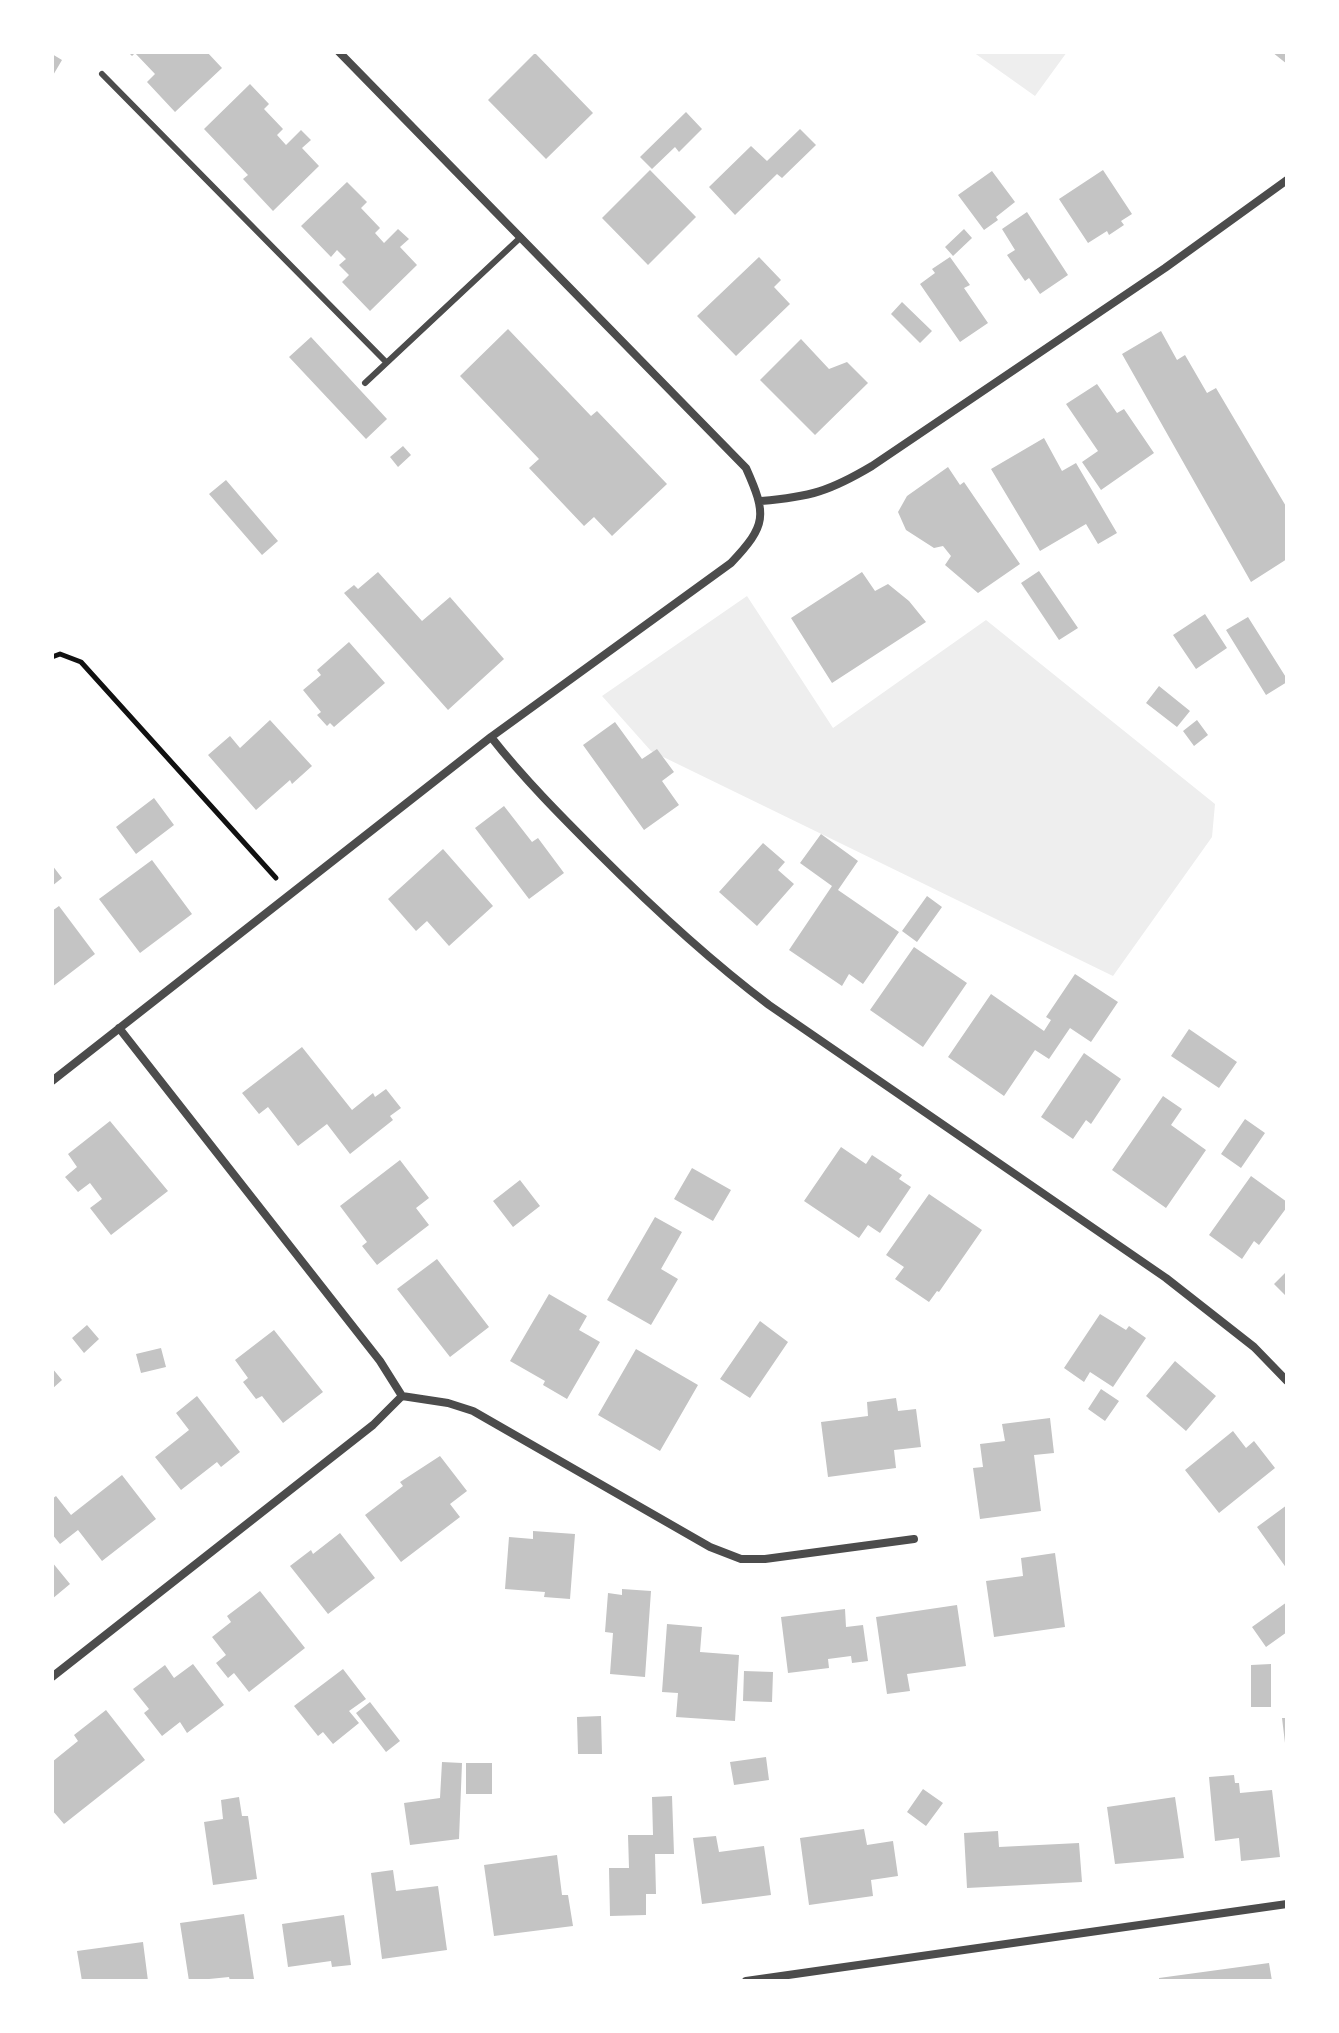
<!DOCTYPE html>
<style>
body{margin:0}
#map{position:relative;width:1339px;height:2033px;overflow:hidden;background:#fff;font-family:"Open Sans",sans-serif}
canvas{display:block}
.frame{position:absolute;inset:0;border:54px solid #fff;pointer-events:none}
</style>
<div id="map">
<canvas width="1339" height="2033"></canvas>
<div class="frame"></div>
</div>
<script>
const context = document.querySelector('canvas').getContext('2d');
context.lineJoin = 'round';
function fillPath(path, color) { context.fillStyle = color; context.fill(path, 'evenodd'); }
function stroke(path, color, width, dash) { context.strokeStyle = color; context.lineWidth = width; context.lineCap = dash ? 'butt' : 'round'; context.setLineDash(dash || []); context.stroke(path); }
fillPath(new Path2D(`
 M973,52H1067L1035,96Z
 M747,596L833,728L986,620L1215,804L1212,837L1113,976L651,751L602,696Z`), '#eee');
fillPath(new Path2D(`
 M128,52H207L222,68L175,112L147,82L155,74L135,53L132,56Z
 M1272,52H1287V64Z
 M535,53L593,113L546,159L488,100Z
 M52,54L62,60L52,77Z
 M250,84L269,104L264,109L283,129L277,135L286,145L301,130L311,140L302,148L319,166L273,211L243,179L248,175L204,129Z
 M686,112L702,129L679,152L675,147L652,169L640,157Z
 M800,129L816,145L782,178L777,174L735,215L709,187L751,146L767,161Z
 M650,170L696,217L648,265L602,218Z
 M1103,170L1132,214L1121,221L1124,225L1109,235L1107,231L1088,243L1059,199Z
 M992,171L1015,202L996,217L998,220L984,230L958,195Z
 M347,182L367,202L361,208L380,228L375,233L384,243L398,229L409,239L400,247L417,265L370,311L342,282L349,275L339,265L346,259L337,250L331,257L301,226Z
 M1027,212L1068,275L1040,294L1029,278L1025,281L1007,255L1015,250L1002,229Z
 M964,229L972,238L953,256L945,247Z
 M759,257L781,280L774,287L790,304L736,356L697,316Z
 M950,257L970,285L964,288L988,323L960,342L920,284L935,273L932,269Z
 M902,302L932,331L920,343L891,314Z
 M508,329L591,416L597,411L667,484L612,536L594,517L584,526L529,468L539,459L460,376Z
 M1161,331L1177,360L1185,355L1207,393L1216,388L1287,508V559L1251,582L1122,354Z
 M311,337L387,419L366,439L289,357Z
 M801,339L829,369L847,362L868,383L815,435L760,380Z
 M1097,384L1117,413L1124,409L1154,453L1101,490L1082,462L1098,451L1066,404Z
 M1044,438L1062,471L1076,463L1117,533L1098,544L1086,524L1040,551L991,469Z
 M403,446L411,455L398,467L390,457Z
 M948,467L960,485L964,482L1020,564L978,593L945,565L951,556L943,546L934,548L906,530L898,512L907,496Z
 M226,480L278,541L262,555L209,494Z
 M1039,571L1078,628L1059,640L1021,583Z
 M378,572L422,621L450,597L504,659L448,710L344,593L354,585L358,589Z
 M862,572L875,591L888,584L909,601L926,622L832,683L791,618Z
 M1205,614L1227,648L1196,669L1173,635Z
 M1248,617L1287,679V682L1266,695L1226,630Z
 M349,642L385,683L334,727L330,723L327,726L317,715L321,712L303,690L321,675L317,670Z
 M1159,686L1190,711L1177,727L1146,703Z
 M270,720L312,766L292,784L290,780L256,810L208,755L230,736L240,748Z
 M1197,720L1208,735L1194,746L1183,731Z
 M615,722L642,759L657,749L674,772L662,781L679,805L644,830L583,745Z
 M154,798L174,825L136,854L116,827Z
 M504,806L532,842L538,838L564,873L529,899L475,828Z
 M821,834L858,861L838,890L899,932L863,984L849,974L842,986L789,950L832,886L800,863Z
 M763,843L785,862L778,870L794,884L757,926L719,892Z
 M443,849L493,906L449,946L427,921L416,931L388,899Z
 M152,860L192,914L140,953L99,899Z
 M52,865L62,878L52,886Z
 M927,896L942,907L917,942L902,931Z
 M59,906L95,954L52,987V911Z
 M914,947L967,983L923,1047L870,1010Z
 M1075,974L1118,1002L1091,1042L1070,1028L1049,1059L1035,1050L1004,1096L948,1057L991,994L1044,1031L1051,1020L1046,1017Z
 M1189,1029L1237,1062L1219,1088L1171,1056Z
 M302,1047L352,1110L373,1093L375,1097L386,1089L401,1108L390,1116L393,1120L350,1154L327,1124L298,1146L268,1107L259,1114L242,1093Z
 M1084,1053L1121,1079L1091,1124L1086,1120L1073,1139L1041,1117Z
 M1163,1096L1182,1109L1171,1125L1206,1150L1166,1208L1112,1170Z
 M1245,1119L1265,1133L1241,1168L1221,1154Z
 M110,1121L168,1191L111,1235L90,1208L102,1199L90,1183L78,1192L65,1177L77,1167L68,1154Z
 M841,1147L866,1164L872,1155L902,1175L899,1179L911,1187L880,1233L868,1225L859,1238L804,1201Z
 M400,1160L429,1198L416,1208L429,1225L377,1265L362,1246L367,1242L340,1206Z
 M692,1168L731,1190L713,1221L674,1199Z
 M1251,1176L1287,1202V1207L1259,1245L1254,1241L1242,1259L1209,1235Z
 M520,1180L540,1206L513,1227L493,1201Z
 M929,1194L982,1230L939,1292L937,1291L929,1302L895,1279L904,1267L886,1255Z
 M655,1217L682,1232L661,1269L678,1279L651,1325L607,1300Z
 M437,1259L489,1327L450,1357L397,1289Z
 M1287,1271V1297L1274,1284Z
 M549,1294L587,1316L579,1330L600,1342L567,1399L543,1385L545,1381L510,1361Z
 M1100,1314L1126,1330L1129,1326L1146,1338L1113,1387L1090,1372L1084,1382L1064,1368Z
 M760,1321L788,1342L750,1398L720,1379Z
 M87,1325L99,1339L84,1353L72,1338Z
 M274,1330L323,1392L283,1423L262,1396L256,1399L243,1382L248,1378L235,1360Z
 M161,1348L166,1367L141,1373L136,1354Z
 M636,1349L698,1385L660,1451L598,1415Z
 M1175,1361L1216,1396L1186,1431L1146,1396Z
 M52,1368L62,1380L52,1389Z
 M1101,1389L1119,1401L1105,1421L1088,1409Z
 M197,1396L240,1452L221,1467L217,1462L181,1490L155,1457L189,1430L176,1413Z
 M896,1398L898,1411L916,1409L921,1447L894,1450L896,1468L828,1477L821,1422L868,1416L867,1402Z
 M1050,1418L1054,1453L1034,1455L1041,1511L980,1519L973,1468L983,1467L980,1444L1005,1441L1002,1424Z
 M1233,1431L1246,1448L1254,1441L1275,1468L1219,1513L1185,1470Z
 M440,1456L467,1491L450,1504L460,1517L401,1562L365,1515L403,1486L400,1482Z
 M122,1475L156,1519L102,1561L78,1530L60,1544L52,1534V1499L56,1496L71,1515Z
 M1287,1505V1569L1257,1527Z
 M533,1531L575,1534L570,1599L544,1597L545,1592L505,1589L509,1537L533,1539Z
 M340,1533L375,1578L328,1614L290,1566L311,1550L313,1554Z
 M1055,1553L1065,1627L994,1637L986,1581L1023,1576L1021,1558Z
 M52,1562L70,1584L52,1599Z
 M622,1589L651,1591L645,1677L610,1674L613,1633L605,1632L608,1593L622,1595Z
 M260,1591L305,1648L249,1692L234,1673L228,1678L216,1663L226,1655L212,1637L231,1622L227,1616Z
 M1287,1602V1632L1266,1647L1252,1627Z
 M957,1605L966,1666L907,1674L910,1691L887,1694L876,1617Z
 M845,1609L846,1627L863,1625L868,1661L852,1663L851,1656L828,1659L829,1668L788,1673L781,1617Z
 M667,1624L702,1627L700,1652L739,1655L735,1721L676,1717L678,1693L662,1692Z
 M193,1664L224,1705L187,1733L180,1722L162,1736L144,1713L149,1709L133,1689L165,1665L174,1678Z
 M1271,1664V1707H1251V1665Z
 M343,1669L366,1699L349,1711L359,1723L333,1744L323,1732L318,1736L294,1706Z
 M744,1671L773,1672L772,1702L743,1701Z
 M370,1702L400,1741L386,1752L356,1713Z
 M106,1710L145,1760L64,1824L52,1810V1762L78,1741L74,1735Z
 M601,1716L602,1754H578L577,1717Z
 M1282,1718H1287V1742L1285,1743Z
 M766,1757L769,1780L734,1785L730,1762Z
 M442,1762L462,1763L459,1839L410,1845L404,1803L440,1798Z
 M466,1763H492V1794H466Z
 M1234,1775L1235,1783H1239L1240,1793L1272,1790L1280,1857L1241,1861L1239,1838L1215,1841L1209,1777Z
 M923,1789L943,1803L926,1826L907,1812Z
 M672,1796L674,1854H655L656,1894H646V1915L610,1916L609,1868H629L628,1835H653L652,1797Z
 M239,1797L242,1816H248L257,1879L213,1885L204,1822L223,1819L221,1800Z
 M1175,1797L1184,1858L1115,1864L1107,1807Z
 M864,1829L867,1845L893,1841L898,1876L871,1880L873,1896L809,1905L800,1838Z
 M998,1831L999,1847L1079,1843L1082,1882L967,1888L964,1833Z
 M716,1836L719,1852L764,1846L771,1895L702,1904L693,1838Z
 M557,1855L562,1895H568L573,1926L494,1936L484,1865Z
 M393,1870L396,1891L438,1886L447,1950L382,1959L371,1873Z
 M244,1914L254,1979L230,1981L229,1977L189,1981L180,1923Z
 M344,1915L351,1965L332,1967L331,1961L288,1967L282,1924Z
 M143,1942L148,1981H82L77,1951Z
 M1269,1963L1272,1981H1159V1978Z`), '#c4c4c4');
stroke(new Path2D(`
 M52,657L60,654L81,662L276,878`), '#111', 5);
stroke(new Path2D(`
 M102,74L386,362
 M365,383L521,237`), '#4c4c4c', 6);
stroke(new Path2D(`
 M761,501C810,497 830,491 872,466L1165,268L1287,180
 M491,737C524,779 561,816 599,854C653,908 708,959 769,1005L1166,1278L1254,1347L1287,1381
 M119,1028L380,1361L402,1396L448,1403L473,1411L710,1547L741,1559H765L914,1539
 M52,1081L491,737L731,563C767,525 767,515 746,468L339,52
 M52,1677L373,1425L402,1396
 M746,1981L1287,1904`), '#4c4c4c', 8);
</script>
